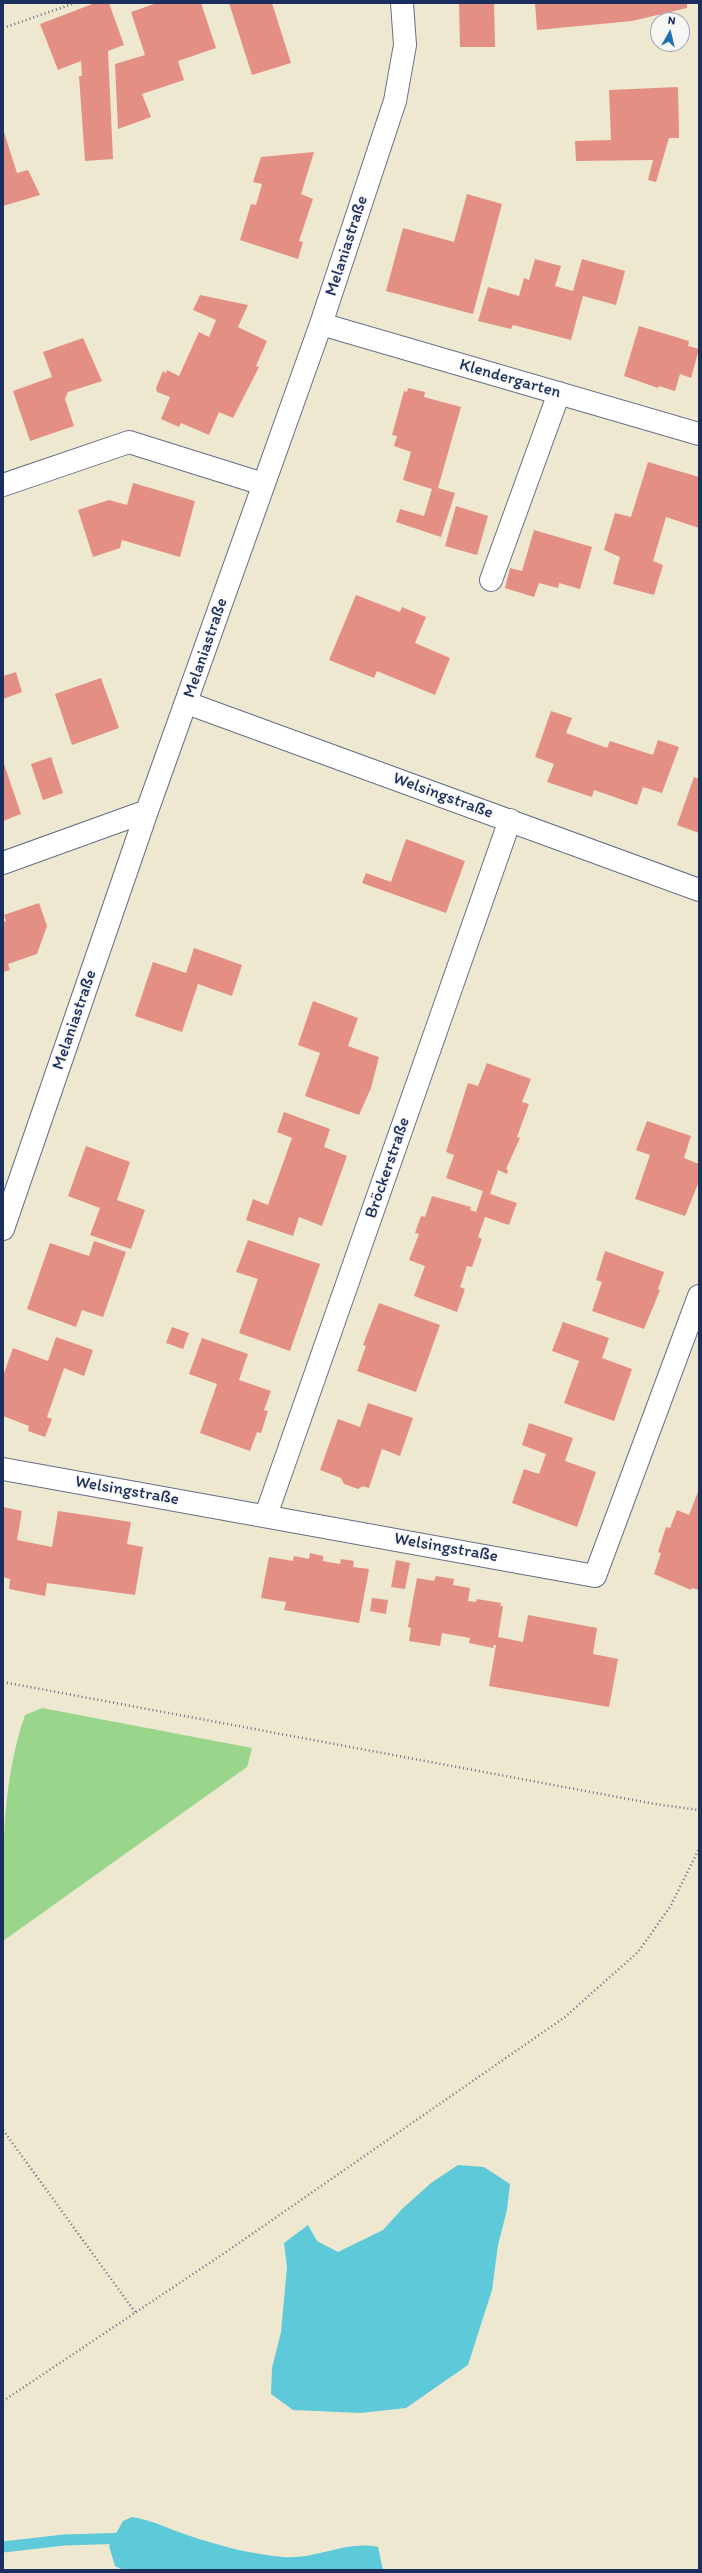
<!DOCTYPE html>
<meta charset="utf-8">
<style>
body{margin:0}
#map{position:relative;width:702px;height:2573px;overflow:hidden;background:#eee8d1;font-family:Itim,sans-serif}
canvas{display:block}
.frame{position:absolute;inset:0;border:4px solid #1b2f5e;pointer-events:none}
.north{position:absolute;left:650px;top:12px;width:40px;height:40px;box-sizing:border-box;background:#f6f6f2;border:1px solid #9ea6b7;border-radius:50%;rotate:8deg;font-size:11px;font-weight:700;line-height:16px;text-align:center;color:#1b2f5e}
.north::after{content:'';display:block;margin:auto;width:14px;height:18px;background:#1f6fb2;clip-path:polygon(50% 0,100% 100%,50% 72%,0 100%)}
</style>
<div id="map">
<canvas width="702" height="2573"></canvas>
<div class="frame"></div>
<div class="north">N</div>
</div>
<script>
const context = document.querySelector('canvas').getContext('2d');
context.lineJoin = 'round';
function fillPath(path, color) { context.fillStyle = color; context.fill(path, 'evenodd'); }
function stroke(path, color, width, dash) { context.strokeStyle = color; context.lineWidth = width; context.lineCap = dash ? 'butt' : 'round'; context.setLineDash(dash || []); context.stroke(path); }
function label(font, color, halo, rows, align = 'center') {
  context.font = font + ' Itim,sans-serif'; context.lineWidth = 3; context.setLineDash([]); context.textBaseline = 'middle'; context.strokeStyle = halo; context.fillStyle = color; for (const [text, x, y, turn = 0] of rows) {
    context.save(); context.translate(x, y); context.rotate((+turn || 0) * Math.PI / 180); context.textAlign = isNaN(turn) ? turn : align; if (halo) context.strokeText(text, 0, 0); context.fillText(text, 0, 0); context.restore();
  }
}
fillPath(new Path2D(`
 M42,1708L252,1748L247,1767L3,1941C3,1865 0,1787 25,1715Z`), '#99d58a');
fillPath(new Path2D(`
 M458,2165L484,2167L510,2184L507,2210L498,2245L492,2290L468,2365L406,2408L360,2413L293,2410L271,2394L272,2368L281,2332L287,2267L284,2243L308,2225L317,2241L338,2252L383,2230L402,2209L431,2183Z
 M132,2517C153,2520 171,2530 190,2536C220,2546 251,2554 283,2557C316,2560 345,2540 378,2547L383,2570H123L115,2566L109,2546L123,2521Z`), '#5ec9d9');
stroke(new Path2D(`
 M3,2547L64,2540L128,2538`), '#5ec9d9', 11);
fillPath(new Path2D(`
 M95,3H109L124,45L108,51L113,159L85,161L79,76H82L81,61L58,70L40,24Z
 M157,3H201L216,48L178,61L184,80L142,94L151,117L118,129L115,64L145,55L131,12Z
 M229,3H272L291,63L252,75Z
 M459,3H494L495,47H460Z
 M535,3H687V8L632,21L537,30Z
 M678,87L679,138H669L656,182L648,180L653,160L576,161L575,141L611,140L609,90Z
 M3,129L17,173L28,170L40,195L3,206Z
 M314,152L301,194L313,199L299,241L303,242L298,259L240,240L251,204L256,205L262,184L253,182L261,157Z
 M467,194L502,204L473,314L386,291L403,228L454,242Z
 M535,259L561,266L555,286L573,291L582,259L625,271L616,305L583,296L571,340L513,325L511,329L478,321L488,287L519,296L524,278L529,280Z
 M200,295L248,305L238,327L267,341L256,366L259,367L233,418L219,412L209,435L181,423L179,427L161,419L170,397L157,392L156,388L163,371L166,373L167,370L179,376L199,332L209,337L216,320L193,310Z
 M639,326L689,341L688,348L689,346L699,349L691,378L680,374L675,391L659,386L658,388L624,376Z
 M83,338L102,381L68,392L65,399L74,426L30,441L13,391L52,377L43,352Z
 M408,388L425,392L424,397L461,407L438,488L455,493L441,537L396,522L400,509L424,516L432,489L403,480L411,452L394,446L397,436L392,435L404,391L407,392Z
 M648,462L699,477V528L666,517L653,561L663,565L654,595L613,584L620,557L604,550L615,513L631,517Z
 M133,483L195,501L180,557L122,540L120,548L93,557L78,510L109,500L127,505Z
 M456,506L488,516L477,555L445,546Z
 M534,530L592,547L580,589L559,583L558,588L539,583L534,597L505,588L510,568L522,571Z
 M356,595L400,612L402,607L426,617L415,643L450,658L435,695L377,671L374,678L329,660Z
 M16,672L22,692L3,699V676Z
 M101,678L119,728L72,745L55,694Z
 M551,711L572,718L566,733L607,748L610,741L653,755L658,740L679,747L662,793L643,787L637,805L594,790L592,797L547,782L554,764L535,757Z
 M51,757L63,793L43,800L31,764Z
 M3,761L21,814L3,821Z
 M694,777L699,779V833L677,825Z
 M406,839L465,861L446,913L362,883L366,873L391,882Z
 M39,903L47,926L37,954L8,964L10,970L3,972V922L6,921L4,915Z
 M194,948L242,965L232,996L198,984L182,1032L135,1016L153,962L186,973Z
 M313,1001L358,1018L348,1046L379,1057L371,1088L359,1115L305,1096L320,1053L298,1045Z
 M487,1063L531,1079L522,1102L529,1104L517,1137L520,1138L506,1169L508,1170L507,1174L498,1170L490,1194L517,1203L509,1225L485,1217L478,1237L482,1239L472,1267L467,1266L460,1287L465,1289L457,1312L414,1296L425,1266L409,1260L419,1234L415,1233L421,1216L425,1217L432,1196L471,1207L470,1210L476,1212L483,1191L446,1178L454,1155L446,1152L468,1083L478,1086Z
 M284,1112L330,1129L324,1147L347,1156L322,1226L299,1217L293,1236L246,1220L253,1199L268,1205L292,1138L277,1132Z
 M647,1121L691,1136L684,1158L699,1164L698,1184L685,1216L635,1199L650,1155L636,1150Z
 M86,1146L130,1162L117,1200L145,1210L131,1249L90,1235L100,1208L68,1196Z
 M248,1240L320,1264L290,1351L239,1333L258,1279L236,1272Z
 M94,1241L126,1252L103,1317L82,1310L76,1327L27,1309L50,1243L89,1256Z
 M605,1251L664,1272L658,1289L660,1290L644,1329L592,1311L602,1282L596,1280Z
 M379,1303L440,1325L416,1392L357,1371L366,1346L363,1345Z
 M563,1322L609,1338L602,1358L632,1369L614,1421L564,1403L579,1361L552,1351Z
 M172,1327L189,1333L183,1349L166,1343Z
 M56,1337L93,1350L84,1376L64,1368L47,1417L52,1419L45,1437L28,1431L29,1426L3,1416V1376L13,1348L48,1361Z
 M202,1338L248,1354L239,1380L271,1391L264,1410L268,1411L261,1433L257,1432L250,1451L200,1433L217,1384L189,1374Z
 M368,1403L413,1418L400,1456L382,1449L369,1488L363,1486L358,1489L344,1484L341,1478L320,1470L338,1419L360,1427Z
 M529,1423L573,1438L565,1461L596,1472L577,1527L512,1503L524,1469L539,1474L546,1454L522,1445Z
 M699,1489V1590L692,1588L691,1590L654,1574L661,1553L658,1552L666,1527L670,1528L677,1510L689,1515Z
 M3,1507L22,1511L17,1540L52,1547L58,1511L131,1522L127,1544L143,1547L135,1595L47,1583L45,1596L9,1589L10,1579L3,1577Z
 M310,1553L323,1556V1561L340,1564L341,1559L354,1561L353,1567L369,1569L359,1623L284,1610L286,1602L261,1598L269,1557L293,1561L294,1556L309,1559Z
 M396,1560L410,1563L405,1589L391,1587Z
 M436,1576L454,1579L453,1585L470,1588L468,1601L476,1602L477,1599L501,1603L500,1606H503L498,1637L523,1642L528,1615L597,1628L593,1654L618,1659L609,1707L489,1686L496,1645H494L493,1648L469,1643L470,1638L442,1633L440,1646L409,1641L411,1628L408,1627L417,1578L434,1581Z
 M372,1598L388,1600L386,1614L370,1611Z`), '#e48f84');
const minor = new Path2D(`
 M321,324L699,434
 M3,485L129,442L263,484
 M491,580L559,393
 M187,703L699,890
 M3,863L147,811
 M3,1229L147,811L321,324L395,101L405,45L402,3
 M3,1469L595,1576L699,1296
 M266,1515L510,820`);
stroke(minor, '#657086', 24);
stroke(new Path2D(`
 M3,28L75,3
 M3,1682L655,1804L699,1810
 M3,2130L135,2312
 M3,2401L226,2252L565,2017L638,1952L670,1907L699,1849`), '#657086', 2.5, [1, 3]);
stroke(minor, '#fff', 22);
label('17px', '#1b2f5e', '#f6f6f2', [
 ["Melaniastraße",347,246,-72],
 ["Klendergarten",510,379,16],
 ["Melaniastraße",206,648,-71],
 ["Welsingstraße",443,796,20],
 ["Melaniastraße",75,1020,-71],
 ["Bröckerstraße",388,1168,-71],
 ["Welsingstraße",127,1491,10],
 ["Welsingstraße",446,1548,10]
]);
</script>
